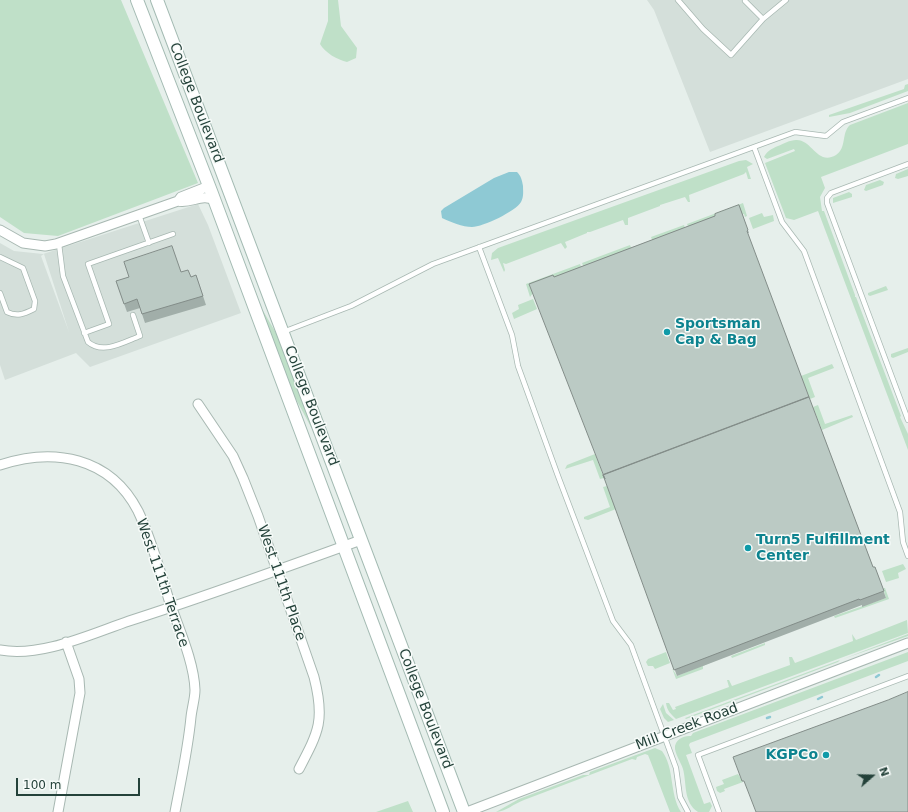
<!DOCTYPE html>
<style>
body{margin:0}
#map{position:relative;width:908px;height:812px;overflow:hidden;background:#e6efeb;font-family:"DejaVu Sans",sans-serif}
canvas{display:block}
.north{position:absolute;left:852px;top:756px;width:40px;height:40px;-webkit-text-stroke:3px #f7fbf9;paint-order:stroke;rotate:70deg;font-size:11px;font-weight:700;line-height:16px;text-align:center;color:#24423a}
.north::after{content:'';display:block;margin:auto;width:14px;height:18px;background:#24423a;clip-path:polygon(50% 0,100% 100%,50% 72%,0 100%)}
.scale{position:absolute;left:16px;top:778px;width:124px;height:18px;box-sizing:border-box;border:2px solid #24423a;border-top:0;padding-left:5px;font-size:12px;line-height:14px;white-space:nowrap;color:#24423a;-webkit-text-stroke:3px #f7fbf9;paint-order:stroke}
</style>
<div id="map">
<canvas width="908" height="812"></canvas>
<div class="north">N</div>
<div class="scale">100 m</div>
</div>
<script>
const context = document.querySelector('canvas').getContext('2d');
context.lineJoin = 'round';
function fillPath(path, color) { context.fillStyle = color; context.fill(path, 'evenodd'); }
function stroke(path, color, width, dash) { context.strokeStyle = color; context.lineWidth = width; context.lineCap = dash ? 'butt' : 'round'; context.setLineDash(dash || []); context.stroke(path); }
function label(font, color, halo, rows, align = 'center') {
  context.font = font + ' "DejaVu Sans",sans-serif'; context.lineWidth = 3; context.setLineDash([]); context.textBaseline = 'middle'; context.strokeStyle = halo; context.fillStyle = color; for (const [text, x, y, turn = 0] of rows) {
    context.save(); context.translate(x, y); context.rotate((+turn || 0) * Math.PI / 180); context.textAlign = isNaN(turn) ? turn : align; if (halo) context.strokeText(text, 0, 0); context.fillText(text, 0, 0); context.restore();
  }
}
fillPath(new Path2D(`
 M647,0H908V79L710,152L654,10Z
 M198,204L208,225L241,313L90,367L76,353L5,380L0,365V243L14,251L43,254ZM44,254L69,332L41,256Z`), '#d4dfda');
fillPath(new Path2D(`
 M0,0H121L198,183L58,236L24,233L0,217Z
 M328,0H338L341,26L357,48L356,58L347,62C338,60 325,53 320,44L328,21Z
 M908,84V91L850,113L829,117V115L904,89L905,85Z
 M908,103V144L821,177L825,188L820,197L822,211H824L855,295V297H856L901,416L900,417L908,434V450L818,211L794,220L786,218L765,163L795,151L794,149L767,159L764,157C767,151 771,149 778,146C783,144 790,140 796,140C812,139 817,166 836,155C847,148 841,133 850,125Z
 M746,160L753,164L747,167L751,179H748L746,172L744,174L689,195L690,202H688L685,197L660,205V206L628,218V225H625L623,220L590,232H587V233L565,242L567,247L565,249L561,243L506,264L503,263L505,270L504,272L498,258L491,260L492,253L498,248L739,161Z
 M908,169V176L898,179L895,178L896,174Z
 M880,180L884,182L883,185L866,191L864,190L866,185Z
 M849,192L852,194V197L833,203V198Z
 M743,203L747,216L745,217L744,214L689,229L687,224Z
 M762,213L764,217L773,215L774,221L753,229L749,218Z
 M684,225L686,230L653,242L651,237Z
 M630,245L632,250L584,268L582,263Z
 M580,264L582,269L530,286L533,293L530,297L526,284Z
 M886,286L888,290L870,296L868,295V293Z
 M533,299L537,309L514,319L512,313L519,309L518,305Z
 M259,304L279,338L313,427H311L285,379Z
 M908,348V352L893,358L891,357V354Z
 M832,364L834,368L808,378L815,397L810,399L801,376Z
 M818,405L825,424L852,415L853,417L822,430L813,407Z
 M595,454L604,478L600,479L593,460L565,469L567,465Z
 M607,486L616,509L588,520L584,519V517L610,507L603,487Z
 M903,564L906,569L898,573L899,578L886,582L882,571Z
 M883,588H885L889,599L835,618L834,616L886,598Z
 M907,620L908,633L676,719C671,714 667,711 666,703H669L673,710L676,709L675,707L729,687L727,680H729L732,686L790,665L789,657H792L795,663L853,641L852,634L856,640Z
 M908,634V636L843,659Z
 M765,643V645L732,658L731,656Z
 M666,652L670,663L655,669L653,666H648L646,662L648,659Z
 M908,652V661L690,743L689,745L692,753L686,755L704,804L710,802L712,806L709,812H698C683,802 687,784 683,769C681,762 674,753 675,746C677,737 686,736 691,736L693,733Z
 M728,655L703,666V669L676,679L672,668L677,676Z
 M840,660L838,662L686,719L685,718Z
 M663,704L666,713L674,720L668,722L664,718L660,709Z
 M655,748L662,751C675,769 669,793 681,812H670L650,760L648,755L645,754L637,757L636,760L632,759C596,773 560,786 524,800C515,803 505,812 496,812L519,799L583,775H589L590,772Z
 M738,774L743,782L724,789L725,791L720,793L717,791L716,787L724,784L722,780Z
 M408,801L413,812H376Z`), '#bfe0c8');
fillPath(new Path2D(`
 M509,172H517C521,176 522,180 523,186C523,191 524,197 521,202C516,211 483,227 472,227C463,227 450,222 442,218L441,211L444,208L494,178Z`), '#8ec9d4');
stroke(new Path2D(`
 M876,677L879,675
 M818,699L822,697
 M767,718L770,717`), '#8ec9d4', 2.5);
const lane = new Path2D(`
 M678,0L703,29L731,55L763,19L786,0
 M745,1L763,19
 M754,147L782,222L804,251L900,512L903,542L908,556
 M908,164L831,193L827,198V203L908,420
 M139,215L149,243
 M59,244L63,276L88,342C103,355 124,342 140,336L133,315
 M479,247L512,335L518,366L558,476L613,621L631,645L676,768L680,797L688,812
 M0,257L23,268L35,301L34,309C24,314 17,317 7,312L0,293
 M283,332L351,306L433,264L795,132L826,136L843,122L908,98
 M84,333L109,324L88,264L173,234
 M719,812L698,755L908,676`);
const street = new Path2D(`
 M178,201L181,197L209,186
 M0,230L23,243L45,246L56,244L178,201C191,204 202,193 214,200
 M198,404L233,456L243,478L258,516L314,677C325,720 319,731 299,769
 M0,465C54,447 110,457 138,511C151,538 160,571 169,600C178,627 194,661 195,690C195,698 192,708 191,717C188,749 181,780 175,812
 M0,650C40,658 91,634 129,621C207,596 284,568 361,540
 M58,812L80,693L79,679L66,642
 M467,812L908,643`);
const secondary = new Path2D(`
 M137,0L211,191L443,812
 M157,0L464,812`);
stroke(lane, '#a8b8b2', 6);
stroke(street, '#a8b8b2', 11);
stroke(secondary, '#a4bbb3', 14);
stroke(lane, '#fff', 4.5);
stroke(street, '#fff', 9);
stroke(secondary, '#fff', 12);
fillPath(new Path2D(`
 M739,205L749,233H747L873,567H875L886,598L862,607V605L677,676L606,481L554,277L715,216Z
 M181,272L191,277L196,275L206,305L145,323L140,308L127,312L116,281Z`), '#a1aea9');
const building = new Path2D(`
 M739,205L748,230L747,231L809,397L603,475L605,479L529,284L553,275L554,277L715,216V214Z
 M172,246L181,272L188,270L191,277L196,275L203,296L142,314L137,299L124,304L116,281L129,277L124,262Z
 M809,397L873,567H875L884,591L860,600L859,599L674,670L603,475Z
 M908,692V812H756L744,781H742L733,757L888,700Z`);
fillPath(building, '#bbcac4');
stroke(building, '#838d89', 1);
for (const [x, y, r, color] of [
 [667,332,4,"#0f9aa8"],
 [748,548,4,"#0f9aa8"],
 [826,755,4,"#0f9aa8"]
]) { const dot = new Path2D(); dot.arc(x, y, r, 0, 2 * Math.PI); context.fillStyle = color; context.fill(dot); stroke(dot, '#f7fbf9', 1.5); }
label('14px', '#24423a', '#f7fbf9', [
 ["College Boulevard",196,103,69],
 ["College Boulevard",311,406,69],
 ["West 111th Terrace",162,583,71],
 ["West 111th Place",281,583,71],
 ["College Boulevard",425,709,69],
 ["Mill Creek Road",687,727,-21]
]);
label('bold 14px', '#0d838f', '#f7fbf9', [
 ["Sportsman",675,324],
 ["Cap & Bag",675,340],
 ["Turn5 Fulfillment",756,540],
 ["Center",756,556],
 ["KGPCo",818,755,"right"]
], 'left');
</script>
